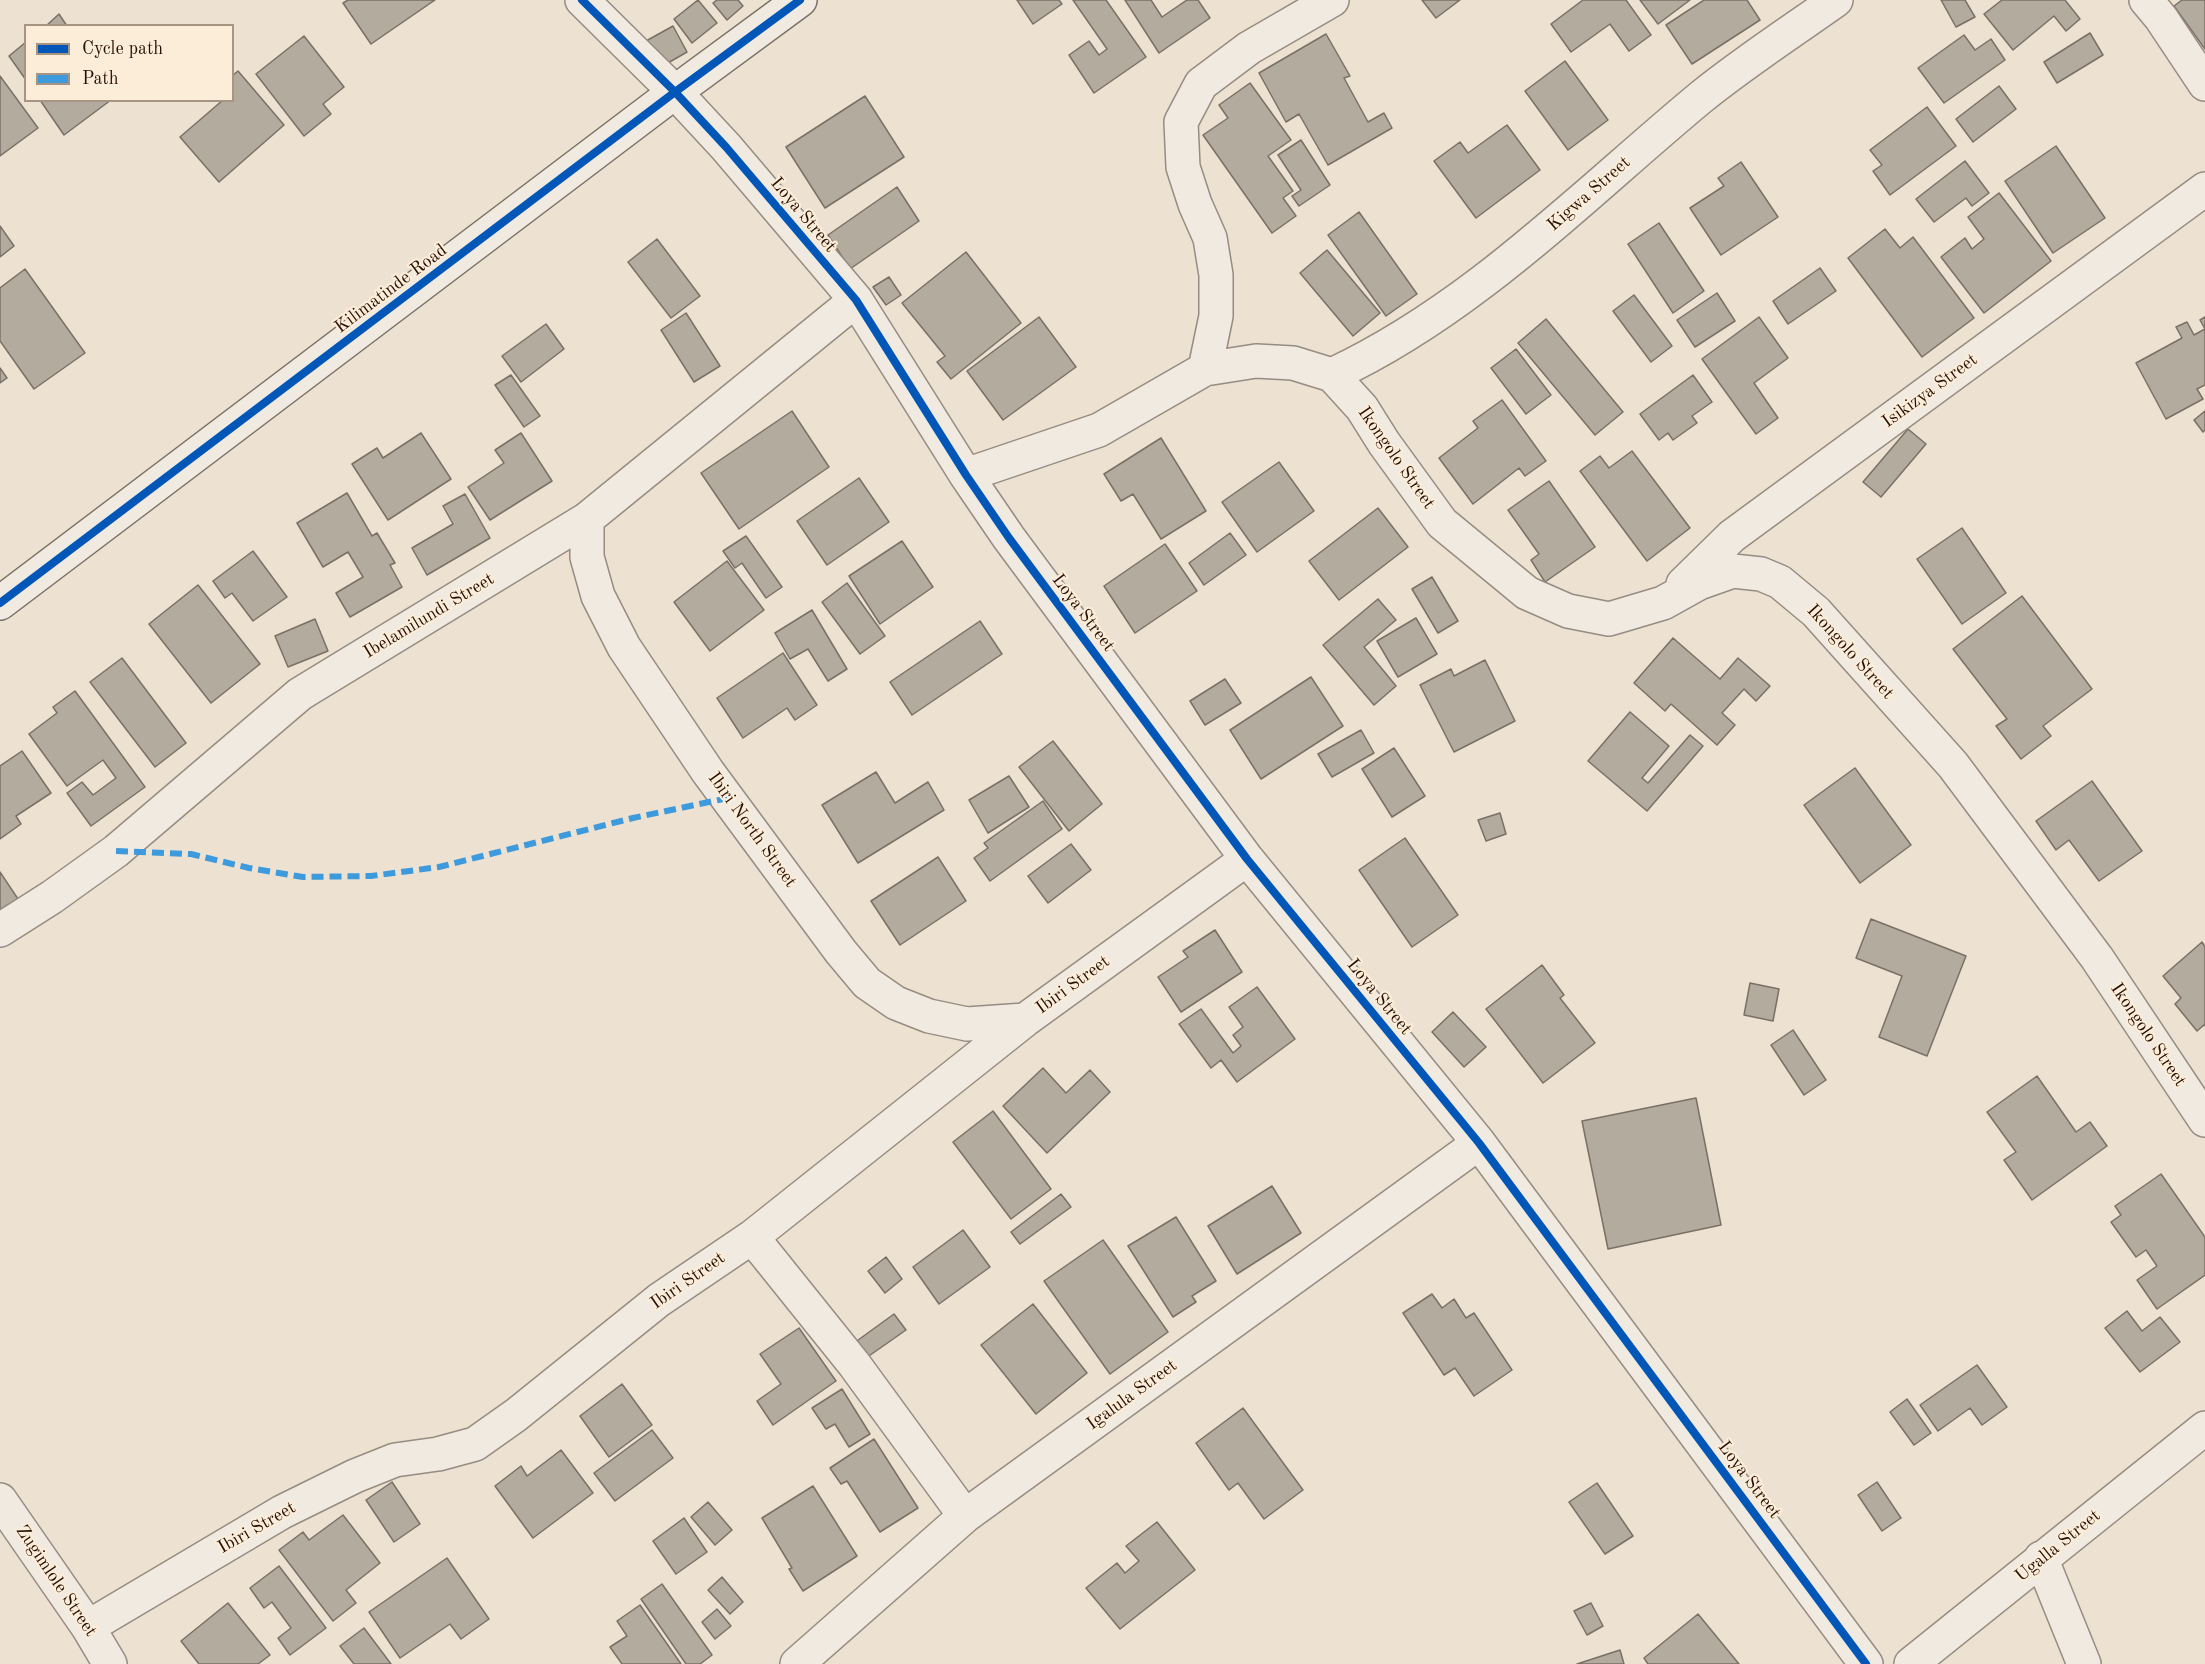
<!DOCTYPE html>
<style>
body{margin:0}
#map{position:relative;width:2205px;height:1664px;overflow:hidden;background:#ede1d1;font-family:"Old Standard TT",serif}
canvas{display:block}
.legend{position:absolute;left:24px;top:24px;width:210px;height:78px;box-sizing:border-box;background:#fcedd9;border:2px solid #a79483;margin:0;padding:8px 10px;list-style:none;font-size:18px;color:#270e03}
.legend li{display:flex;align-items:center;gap:12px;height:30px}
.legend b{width:30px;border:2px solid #a79483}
</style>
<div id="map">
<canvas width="2205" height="1664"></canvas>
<ul class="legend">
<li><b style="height:8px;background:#0057b8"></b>Cycle path</li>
<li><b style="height:8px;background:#3d9add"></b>Path</li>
</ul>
</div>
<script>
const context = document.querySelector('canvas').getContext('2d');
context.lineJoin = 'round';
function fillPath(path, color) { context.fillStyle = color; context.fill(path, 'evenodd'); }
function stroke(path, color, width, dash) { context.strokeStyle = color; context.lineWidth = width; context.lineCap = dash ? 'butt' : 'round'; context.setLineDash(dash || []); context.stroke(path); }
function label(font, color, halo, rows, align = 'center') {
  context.font = font + ' "Old Standard TT",serif'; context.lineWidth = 4.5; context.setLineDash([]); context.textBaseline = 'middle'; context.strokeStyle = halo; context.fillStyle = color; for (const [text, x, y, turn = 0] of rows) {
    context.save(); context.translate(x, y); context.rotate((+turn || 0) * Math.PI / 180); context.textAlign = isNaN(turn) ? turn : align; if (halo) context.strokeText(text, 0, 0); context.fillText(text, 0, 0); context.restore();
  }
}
const building = new Path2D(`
 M348,0H435L371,44L343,3Z
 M698,0L717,23L692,43L674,19Z
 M717,0H738L743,6L727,20L713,3Z
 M1017,0H1059L1062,4L1033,24Z
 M1073,0H1106L1146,57L1094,93L1069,55L1089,41L1099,55L1107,49Z
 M1125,0H1151L1162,17L1187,0H1198L1210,18L1159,53Z
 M1422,0H1460L1436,18Z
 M1583,0H1626L1651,35L1629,51L1610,24L1571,52L1551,24Z
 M1640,0H1690L1658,24Z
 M1704,0H1747L1760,20L1692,64L1666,25Z
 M1941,0H1965L1975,17L1956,27Z
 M2002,0H2065L2080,19L2066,31L2054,16L2013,50L1984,14Z
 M2182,0H2205V49L2174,6Z
 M59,14L67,26H46Z
 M673,26L687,52L661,67L646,41Z
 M2090,33L2103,55L2057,83L2044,62Z
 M1326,34L1350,76L1344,78L1368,122L1384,113L1392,128L1328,165L1299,114L1286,122L1259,73Z
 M1964,35L1975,50L1991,39L2005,60L1944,103L1918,68Z
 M304,36L344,87L323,104L331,114L304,136L256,74Z
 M26,42V80L9,56Z
 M1565,61L1608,120L1568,150L1525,91Z
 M238,71L284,125L219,182L180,137L223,100H232V76Z
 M0,76L38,128L0,156Z
 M1250,83L1291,140L1268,156L1293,191L1283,198L1296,216L1272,233L1203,135L1228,118L1219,105Z
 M1999,86L2016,109L1973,142L1956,119Z
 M865,96L904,157L825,208L786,147Z
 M40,100H111L64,135Z
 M1927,107L1956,146L1890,195L1873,171L1882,165L1870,150Z
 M1507,125L1540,170L1476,218L1434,161L1460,142L1468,153Z
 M1301,140L1330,185L1299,206L1292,196L1301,190L1278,155Z
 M2056,146L2105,218L2053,253L2005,181Z
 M1965,161L1989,193L1972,206L1966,198L1934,222L1916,199Z
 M1741,162L1778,217L1721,255L1690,208L1724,186L1718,178Z
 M897,187L919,221L850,269L828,235Z
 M1999,193L2051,261L1984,313L1941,257L1965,238L1972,249L1984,239L1968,217Z
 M1359,212L1417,294L1386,316L1328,235Z
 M1659,223L1704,291L1673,313L1628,244Z
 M0,226L14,246L0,257Z
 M1885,229L1900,248L1913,237L1974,318L1922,357L1848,258Z
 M657,239L700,296L671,318L628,262Z
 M1327,250L1380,313L1353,336L1300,273Z
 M966,252L1021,323L951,379L937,362L945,356L902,303Z
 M1820,268L1836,291L1788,324L1773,301Z
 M25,269L85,353L34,389L0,341V288Z
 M889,277L901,295L886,305L873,287Z
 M1717,293L1735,321L1695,347L1677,320Z
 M1634,295L1672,346L1651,362L1613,311Z
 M686,313L720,366L694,382L661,330Z
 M1039,317L1076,367L1003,420L967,371Z
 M1759,317L1788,358L1754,383L1778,418L1756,434L1702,359Z
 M2205,317V385L2197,389L2203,399L2166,419L2136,363L2182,338L2176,327L2187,322L2194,335L2205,329L2200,320Z
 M1546,319L1623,412L1595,435L1518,343Z
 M546,324L564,349L521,382L502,356Z
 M1516,349L1551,395L1526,414L1491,368Z
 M0,368L7,378L0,383Z
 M511,375L540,416L524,427L495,385Z
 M1693,375L1712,402L1692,416L1697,423L1673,440L1668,433L1659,440L1640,414Z
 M1502,400L1546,461L1525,476L1519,468L1473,504L1439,458L1478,428L1473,421Z
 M792,411L829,467L739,529L701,473Z
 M2205,411V430L2203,432L2194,420Z
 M1908,429L1926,444L1881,497L1863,482Z
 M421,433L451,479L388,520L352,464L377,448L383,458Z
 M521,433L552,481L490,520L468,487L504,463L495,450Z
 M1161,438L1206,511L1161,539L1133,494L1121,501L1104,474Z
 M1632,451L1690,528L1647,561L1580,471L1600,456L1609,468Z
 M1279,462L1314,511L1257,552L1222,502Z
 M859,478L889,522L827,565L797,521Z
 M1549,481L1595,547L1545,582L1531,560L1539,554L1508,510Z
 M347,493L372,536L377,533L395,563L390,565L402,587L350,617L336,593L363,577L348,552L323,567L297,523Z
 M465,494L490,538L427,575L412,548L453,524L443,506Z
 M1378,508L1408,547L1339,600L1309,561Z
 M1962,528L2006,593L1962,624L1917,559Z
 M1230,533L1246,555L1204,585L1189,563Z
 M746,536L782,587L766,598L742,563L735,568L723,551Z
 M902,541L933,587L880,624L849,576Z
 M1165,544L1197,591L1135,633L1104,586Z
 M253,551L287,597L253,621L232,593L225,598L213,581Z
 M727,561L764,610L710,651L674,602Z
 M1432,577L1458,621L1438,633L1412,589Z
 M847,583L885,636L860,654L822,602Z
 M198,585L260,664L211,703L149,624Z
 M2022,596L2092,689L2043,726L2051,736L2021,759L1996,726L2007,719L1953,649Z
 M1378,599L1396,620L1364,647L1396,686L1374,705L1323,645Z
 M812,610L847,669L828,681L808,649L790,659L775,633Z
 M1416,618L1437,654L1398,677L1377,641Z
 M315,619L328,651L288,667L275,636Z
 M980,621L1002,654L912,715L890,682Z
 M1673,638L1720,679L1738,658L1770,686L1756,701L1744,689L1722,713L1735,725L1717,745L1671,704L1665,711L1634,683Z
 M783,653L817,705L795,720L787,708L743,738L717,698Z
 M122,658L186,743L155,767L90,682Z
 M1485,660L1515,721L1454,752L1420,685L1451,669L1454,676Z
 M1311,677L1343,726L1261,779L1230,730Z
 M1225,679L1241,703L1205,725L1190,701Z
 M75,691L145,787L91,826L67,793L82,782L93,795L116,778L103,760L67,786L29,734L57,713L53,707Z
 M1630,712L1669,746L1642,778L1648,783L1690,735L1703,746L1647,811L1588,761Z
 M1361,730L1374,753L1332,777L1318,754Z
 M1053,741L1102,804L1069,831L1019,767Z
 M1394,748L1425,796L1392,817L1362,769Z
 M22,751L51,793L16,816L21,824L0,839V766Z
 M1855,768L1911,845L1860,883L1804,805Z
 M876,772L895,803L928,782L944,810L858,863L822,805Z
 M1009,776L1029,807L988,833L969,800Z
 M2092,781L2142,851L2099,881L2069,840L2056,850L2036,821Z
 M1043,801L1062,829L990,881L974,858L988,848L984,843Z
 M1500,813L1506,834L1486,841L1478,820Z
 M1405,838L1458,915L1412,947L1359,870Z
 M1071,844L1091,870L1048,903L1028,876Z
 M938,857L966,901L900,945L871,901Z
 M0,872L18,899L0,910Z
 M1871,919L1966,956L1927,1056L1879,1037L1902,976L1856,958Z
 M1215,930L1242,972L1181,1012L1158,977L1188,957L1183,951Z
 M2202,942L2205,947V1026L2204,1025L2197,1031L2175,1004L2181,998L2163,976Z
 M1542,965L1564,995L1560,998L1595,1043L1543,1083L1486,1009Z
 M1750,983L1779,989L1773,1021L1744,1015Z
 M1257,987L1295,1039L1237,1082L1221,1060L1211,1068L1179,1024L1201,1009L1233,1053L1241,1046L1233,1035L1243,1027L1229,1007Z
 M1453,1012L1486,1047L1464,1067L1432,1032Z
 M1793,1030L1826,1080L1804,1095L1771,1045Z
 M1043,1068L1066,1093L1090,1070L1110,1092L1047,1153L1003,1106Z
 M2037,1076L2076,1132L2090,1122L2107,1146L2032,1200L2004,1160L2016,1152L1987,1112Z
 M1696,1098L1721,1225L1608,1249L1582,1121Z
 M993,1111L1051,1189L1011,1219L953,1142Z
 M2161,1174L2205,1237V1275L2157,1309L2137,1280L2157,1266L2146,1250L2136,1257L2111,1222L2121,1215L2115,1206Z
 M1272,1186L1301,1233L1237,1274L1208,1226Z
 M1061,1194L1071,1207L1020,1244L1011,1232Z
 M1176,1217L1216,1281L1192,1296L1196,1302L1173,1317L1128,1246Z
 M963,1230L990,1267L939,1304L913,1267Z
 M1103,1240L1168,1332L1110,1374L1044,1281Z
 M886,1257L902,1279L885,1293L868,1271Z
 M1432,1294L1442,1308L1454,1299L1466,1318L1474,1313L1512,1370L1474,1396L1455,1368L1444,1375L1403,1313Z
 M1033,1304L1087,1373L1036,1414L981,1345Z
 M2127,1311L2142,1331L2160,1317L2180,1342L2140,1372L2105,1328Z
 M894,1314L906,1330L866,1358L854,1343Z
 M799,1328L836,1381L773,1425L757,1401L781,1384L760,1354Z
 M1977,1365L2007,1407L1982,1425L1970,1408L1938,1431L1920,1405Z
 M622,1384L652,1425L609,1457L580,1416Z
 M842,1389L870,1434L849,1447L835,1424L826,1429L812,1408Z
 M1907,1399L1931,1433L1914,1445L1890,1412Z
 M1243,1408L1303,1490L1264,1519L1238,1483L1229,1490L1196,1443Z
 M652,1430L673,1458L615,1501L594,1473Z
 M874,1439L918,1508L880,1532L847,1481L841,1484L830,1468Z
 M561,1450L593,1493L533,1538L495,1486L521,1466L527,1476Z
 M392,1482L420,1524L394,1542L366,1500Z
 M1877,1482L1901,1518L1882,1531L1858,1495Z
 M1597,1483L1633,1536L1605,1554L1569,1502Z
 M813,1486L857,1556L803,1591L789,1569L792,1568L762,1518Z
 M708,1502L732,1530L715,1545L691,1517Z
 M343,1515L380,1563L346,1590L356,1603L333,1621L279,1550L303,1532L309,1540Z
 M684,1518L707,1552L676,1574L653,1541Z
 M1157,1522L1195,1570L1120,1629L1086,1588L1117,1563L1125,1573L1139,1561L1126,1546Z
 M447,1558L489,1619L461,1639L450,1624L400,1658L369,1612Z
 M279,1566L326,1628L290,1655L278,1638L291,1628L272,1602L264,1608L250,1588Z
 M722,1577L743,1602L730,1614L708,1590Z
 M662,1584L712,1655L700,1664H686L641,1599Z
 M228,1603L270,1655L258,1664H199L181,1641Z
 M1591,1603L1603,1626L1587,1635L1574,1611Z
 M640,1605L681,1664H622L610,1647L627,1636L617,1621Z
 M717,1609L731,1626L715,1639L702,1622Z
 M1698,1614L1739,1664H1648L1644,1658Z
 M364,1628L391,1664H354L340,1646Z
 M1620,1650L1624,1664H1577Z`);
fillPath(building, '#b4ab9f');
stroke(building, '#7a7066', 1.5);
const minor = new Path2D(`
 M582,0L675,92L726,147L856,300L966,475L1009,538L1247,859L1479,1143L1866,1664
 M2146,0L2161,18L2205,84
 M1205,369L1216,316V275L1210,238L1195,204L1183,167L1181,122L1201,84L1249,48L1332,0
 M1332,375C1473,309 1582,196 1700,98C1743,63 1791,32 1836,0
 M966,475L1099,430L1205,369L1256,361L1293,363L1332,375L1362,408L1384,443L1442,523L1527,593L1568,611L1609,619L1663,603L1699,583L1733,571L1761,574L1780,582L1816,612L1953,765L2097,958L2205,1120
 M587,519V557L598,596L624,647L708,772L841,952L867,983L896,1003L929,1016L967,1024L1025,1020
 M1683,584L1732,536L2205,189
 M0,930L52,897L116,851L300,694L587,519L856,300
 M752,1237L854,1364L965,1516
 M0,1500L88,1627L110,1664
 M2041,1558L2084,1664
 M88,1627L282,1512L355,1476L395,1460L438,1454L475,1444L516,1415L659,1300L752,1237L1025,1020L1247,859
 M797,1664L965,1516L1479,1143
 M1911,1664L2205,1428`);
const secondary = new Path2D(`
 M0,603L675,92L800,0`);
stroke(minor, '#968c81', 36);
stroke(secondary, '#7a7066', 36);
stroke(minor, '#f0eae1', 33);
stroke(secondary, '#f0eae1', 33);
stroke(new Path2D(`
 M116,851L191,854L249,868L303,877L371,876L439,867L633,818L728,798`), '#3d9add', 6, [12, 6]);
stroke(new Path2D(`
 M582,0L675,92L726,147L856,300L966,475L1009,538L1247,859L1479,1143L1866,1664
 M0,603L675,92L800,0`), '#0057b8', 8);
label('18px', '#270e03', '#fcedd9', [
 ["Kigwa Street",1589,194,-41],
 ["Loya Street",803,215,50],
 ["Kilimatinde Road",391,289,-37],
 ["Isikizya Street",1930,391,-36],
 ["Ikongolo Street",1396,458,55],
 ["Loya Street",1083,613,53],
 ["Ibelamilundi Street",429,616,-31],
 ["Ikongolo Street",1850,652,48],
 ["Ibiri North Street",752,830,54],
 ["Ibiri Street",1073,985,-36],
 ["Loya Street",1379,997,51],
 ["Ikongolo Street",2148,1035,56],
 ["Ibiri Street",688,1281,-35],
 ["Igalula Street",1132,1395,-36],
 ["Loya Street",1749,1480,53],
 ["Ibiri Street",257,1528,-30],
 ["Ugalla Street",2058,1546,-39],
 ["Zugimlole Street",56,1581,56]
]);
</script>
